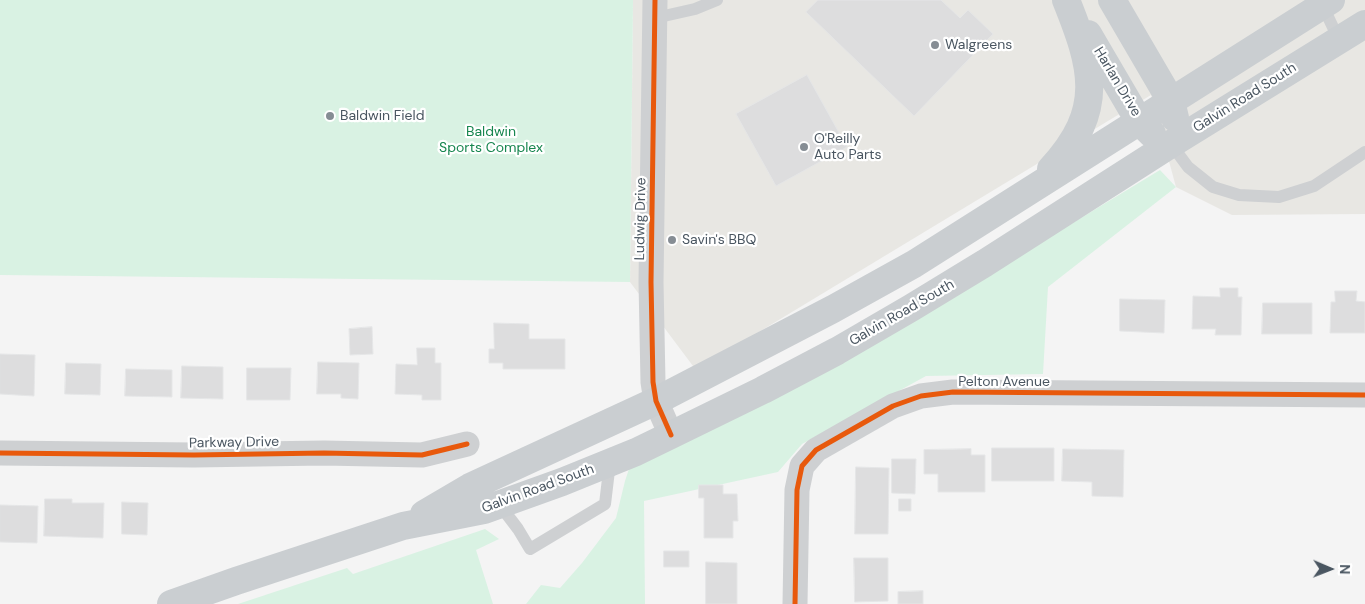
<!DOCTYPE html>
<style>
body{margin:0}
#map{position:relative;width:1365px;height:604px;overflow:hidden;background:#f4f4f4;font-family:"DM Sans",sans-serif}
canvas{display:block}
.north{position:absolute;left:1305px;top:544px;width:50px;height:50px;-webkit-text-stroke:4px #fff;paint-order:stroke;rotate:91deg;font-size:14px;font-weight:700;line-height:20px;text-align:center;color:#4a5661}
.north::after{content:'';display:block;margin:auto;width:18px;height:22px;background:#4a5661;clip-path:polygon(50% 0,100% 100%,50% 72%,0 100%)}
</style>
<div id="map">
<canvas width="1365" height="604"></canvas>
<div class="north">N</div>
</div>
<script>
const context = document.querySelector('canvas').getContext('2d');
context.lineJoin = 'round';
function fillPath(path, color) { context.fillStyle = color; context.fill(path, 'evenodd'); }
function stroke(path, color, width, dash) { context.strokeStyle = color; context.lineWidth = width; context.lineCap = dash ? 'butt' : 'round'; context.setLineDash(dash || []); context.stroke(path); }
function label(font, color, halo, rows, align = 'center') {
  context.font = font + ' "DM Sans",sans-serif'; context.lineWidth = 4.5; context.setLineDash([]); context.textBaseline = 'middle'; context.strokeStyle = halo; context.fillStyle = color; for (const [text, x, y, turn = 0] of rows) {
    context.save(); context.translate(x, y); context.rotate((+turn || 0) * Math.PI / 180); context.textAlign = isNaN(turn) ? turn : align; if (halo) context.strokeText(text, 0, 0); context.fillText(text, 0, 0); context.restore();
  }
}
fillPath(new Path2D(`
 M633,0H1365V214L1232,215L1176,187L1151,95L696,370L630,282Z`), '#e8e7e3');
fillPath(new Path2D(`
 M0,0H633L630,282L0,275Z
 M1160,170L1176,187L1048,287L1043,374L926,376L802,444L778,472L644,501L645,604H526L541,585L560,588L582,563L616,518L625,481L630,466L939,304Z
 M485,529L499,539L476,550L493,604H238L347,568L353,574Z`), '#d9f2e3');
const building = new Path2D(`
 M818,0H941L960,18L968,10L993,34L914,116L806,12Z
 M807,75L847,147L776,186L736,114Z
 M1220,288H1238V297H1242L1241,335H1215L1216,329H1192L1193,296L1220,297Z
 M1335,291H1357L1356,301L1365,302V333H1330L1331,302H1335Z
 M1120,299L1165,300L1164,333L1120,331Z
 M1263,303H1312V334H1262Z
 M494,323L529,324V339H565V369H503V363H489V349H494Z
 M372,327L373,354L350,355L349,329Z
 M417,348H435V363H441V400H422V395L395,394L396,364L417,365Z
 M0,354L35,355L34,396L0,394Z
 M318,362L359,363L358,399L341,398V394H317Z
 M66,363L101,364L100,395L65,394Z
 M182,366L223,367V399L181,398Z
 M247,368H291L290,400H247Z
 M126,369L172,370V397L125,396Z
 M992,448H1054V481H992Z
 M971,449V455H985V492H938V474H924V450Z
 M1063,449L1124,450L1123,497L1092,496V482L1062,481Z
 M892,459H916L915,494L892,493Z
 M856,467L889,468L888,534H855Z
 M699,485H723V494H737L738,521H733V538H704V498H699Z
 M45,499H72V503H104L103,538L44,536Z
 M899,499H911V511H899Z
 M122,502L148,503L147,535L122,534Z
 M0,505L38,506L37,543L0,542Z
 M664,551H689V567H664Z
 M854,558H888V601L855,602Z
 M706,562L737,563V604H706Z
 M923,591V604H898V592Z`);
fillPath(building, '#ddddde');
stroke(building, '#e5e6e7', 1);
stroke(new Path2D(`
 M1321,2L1339,40
 M655,18L695,9L717,0
 M1171,144L1188,167L1213,187L1239,195L1279,197L1314,186L1365,152
 M499,504L518,529L530,549L605,504L610,462`), '#ced0d2', 12);
stroke(new Path2D(`
 M655,0L651,282L653,382L656,401L671,435
 M0,453L194,455L324,453L422,455L467,444
 M795,604L797,490L802,466L816,450L893,406L921,396L953,392L1365,395`), '#ced0d2', 25);
stroke(new Path2D(`
 M1112,0L1171,101L1175,118
 M1088,34L1139,121L1152,134
 M1051,169C1106,110 1093,67 1066,0
 M424,514L470,487L656,401L833,309L914,264L1331,0
 M171,604L236,581L403,526L484,510L562,482L636,452L671,435L763,390L837,351L911,308L985,263L1171,144L1365,24`), '#caced1', 28);
stroke(new Path2D(`
 M655,0L651,282L653,382L656,401L671,435
 M0,453L194,455L324,453L422,455L467,444
 M795,604L797,490L802,466L816,450L893,406L921,396L953,392L1365,395`), '#e8590c', 5);
for (const [x, y, r, color] of [
 [935,45,5,"#868d94"],
 [330,116,5,"#868d94"],
 [804,147,5,"#868d94"],
 [672,240,5,"#868d94"]
]) { const dot = new Path2D(); dot.arc(x, y, r, 0, 2 * Math.PI); context.fillStyle = color; context.fill(dot); stroke(dot, '#fff', 2); }
label('14px', '#4a5661', '#fff', [
 ["Walgreens",945,45],
 ["Baldwin Field",340,116],
 ["O'Reilly",814,139],
 ["Auto Parts",814,155],
 ["Savin's BBQ",682,240]
], 'left');
label('14px', '#4a5661', '#fff', [
 ["Harlan Drive",1117,82,59],
 ["Galvin Road South",1245,98,-32],
 ["Ludwig Drive",641,219,-89],
 ["Galvin Road South",902,313,-30],
 ["Pelton Avenue",1004,382],
 ["Parkway Drive",234,443,-1],
 ["Galvin Road South",538,489,-20]
]);
label('14px', '#17864f', '#fff', [
 ["Baldwin",491,132],
 ["Sports Complex",491,148]
]);
</script>
